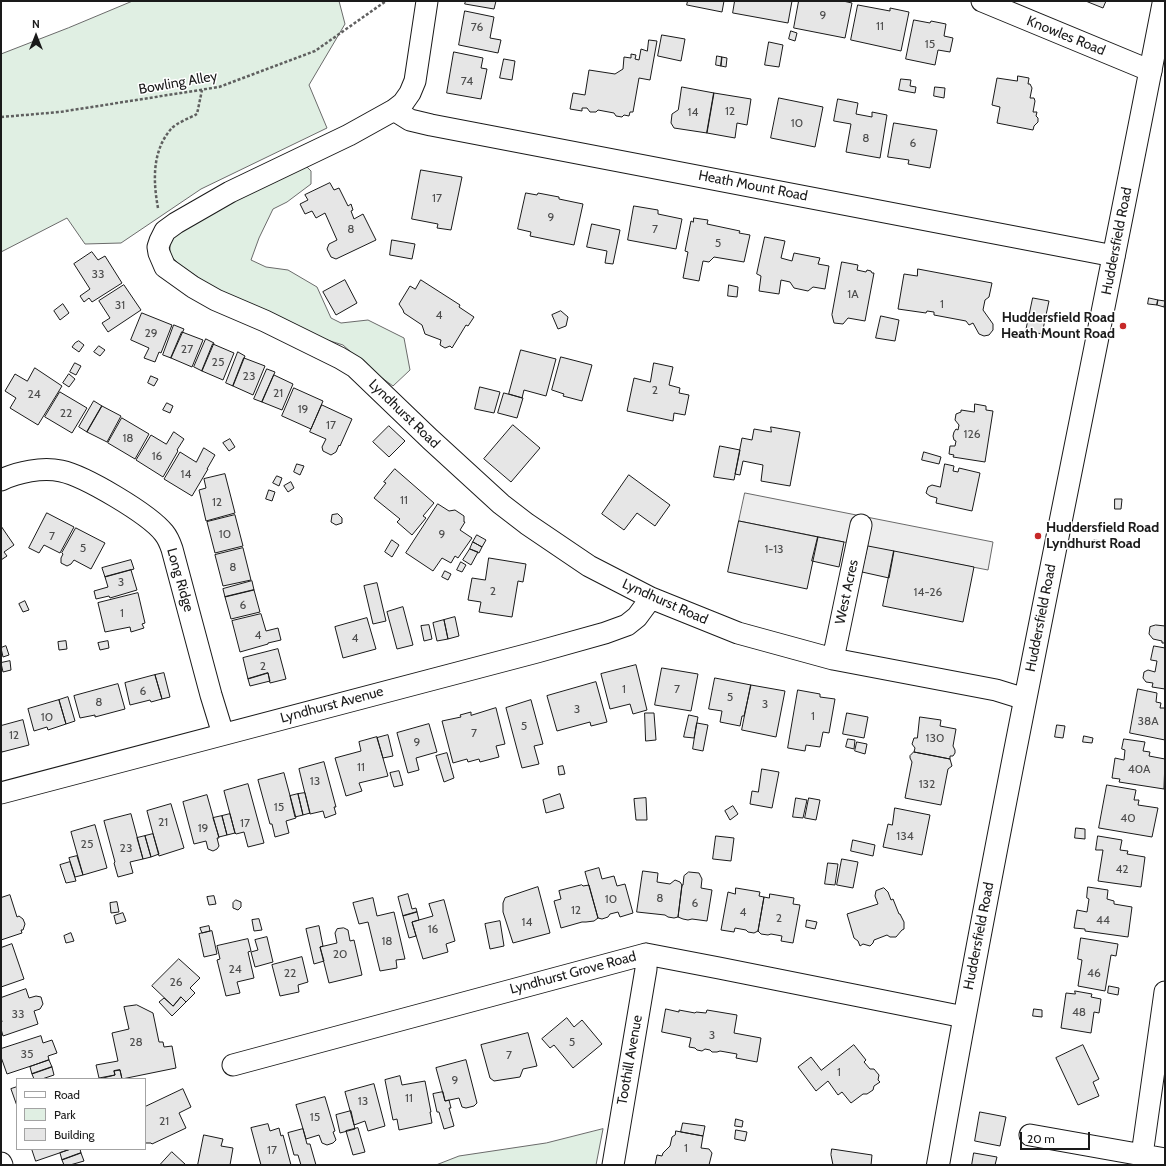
<!DOCTYPE html>
<style>
body{margin:0}
#map{position:relative;width:1166px;height:1166px;overflow:hidden;background:#fff;font-family:Cabin,sans-serif}
canvas{display:block}
.frame{position:absolute;inset:0;border:2px solid #1a1a1a;pointer-events:none}
.legend{position:absolute;left:16px;top:1078px;width:130px;height:72px;box-sizing:border-box;background:#fff;border:1px solid #a3a3a3;margin:0;padding:5px 7px;list-style:none;font-size:12px;color:#1a1a1a}
.legend li{display:flex;align-items:center;gap:8px;height:20px}
.legend b{width:20px;border:1px solid #a3a3a3}
.north{position:absolute;left:16px;top:16px;width:40px;height:40px;-webkit-text-stroke:3px #fff;paint-order:stroke;rotate:0deg;font-size:11px;font-weight:700;line-height:16px;text-align:center;color:#1a1a1a}
.north::after{content:'';display:block;margin:auto;width:14px;height:18px;background:#1a1a1a;clip-path:polygon(50% 0,100% 100%,50% 72%,0 100%)}
.scale{position:absolute;left:1020px;top:1132px;width:70px;height:18px;box-sizing:border-box;border:2px solid #1a1a1a;border-top:0;padding-left:5px;font-size:12px;line-height:14px;white-space:nowrap;color:#1a1a1a;-webkit-text-stroke:3px #fff;paint-order:stroke}
</style>
<div id="map">
<canvas width="1166" height="1166"></canvas>
<div class="frame"></div>
<ul class="legend">
<li><b style="height:5px;background:#fff"></b>Road</li>
<li><b style="height:11px;background:#e0efe3"></b>Park</li>
<li><b style="height:11px;background:#e6e6e6"></b>Building</li>
</ul>
<div class="north">N</div>
<div class="scale">20 m</div>
</div>
<script>
const context = document.querySelector('canvas').getContext('2d');
context.lineJoin = 'round';
function fillPath(path, color) { context.fillStyle = color; context.fill(path, 'evenodd'); }
function stroke(path, color, width, dash) { context.strokeStyle = color; context.lineWidth = width; context.lineCap = dash ? 'butt' : 'round'; context.setLineDash(dash || []); context.stroke(path); }
function label(font, color, halo, rows, align = 'center') {
  context.font = font + ' Cabin,sans-serif'; context.lineWidth = 3; context.setLineDash([]); context.textBaseline = 'middle'; context.strokeStyle = halo; context.fillStyle = color; for (const [text, x, y, turn = 0] of rows) {
    context.save(); context.translate(x, y); context.rotate((+turn || 0) * Math.PI / 180); context.textAlign = isNaN(turn) ? turn : align; if (halo) context.strokeText(text, 0, 0); context.fillText(text, 0, 0); context.restore();
  }
}
const green = new Path2D(`
 M133,1H339L345,24L309,85L327,128L201,189L121,243L85,244L67,218L1,252V54L68,28Z
 M304,164L311,171V184L287,202L273,209L259,238L251,260L266,267L288,270L317,287L331,318L341,323L368,320L404,338L410,370L393,386L371,370L343,345L308,334L212,287L180,265L170,255V243L180,227Z
 M603,1129L596,1165H436L459,1156L546,1143Z`);
fillPath(green, '#e0efe3');
stroke(green, '#6a6a6a', 1);
const parking = new Path2D(`
 M745,493L993,542L988,570L844,542L739,521Z`);
fillPath(parking, '#ededed');
stroke(parking, '#6a6a6a', 1);
const building = new Path2D(`
 M466,1H496L494,9L465,4Z
 M688,1H724L722,12L687,5Z
 M735,1H792L788,23L733,13Z
 M799,1H843L852,3L845,38L794,28Z
 M1089,1H1106L1103,8L1088,2Z
 M858,5L890,11V8L909,12L901,51L851,40Z
 M465,11L494,17L490,38L501,40L498,53L459,45Z
 M914,20L930,23L931,21L946,24L944,36L953,38L950,52L938,50L935,65L906,59Z
 M791,31L797,33L795,41L789,39Z
 M662,35L685,39L681,61L658,56Z
 M649,40L657,41L650,80L639,78L633,112H630L629,116L624,115L622,117L616,116L614,113L598,110L596,112H590L587,108H582V111L570,109L573,93L585,95L589,70L615,74L623,69L624,57L631,58V54L636,55L635,59L639,60L641,49L647,51Z
 M769,42L783,45L779,67L765,65Z
 M454,52L483,58L481,68L487,69L481,99L447,93Z
 M717,56L722,57L721,66L716,65Z
 M722,57L727,58L726,67L721,66Z
 M504,59L515,61L512,80L500,78Z
 M1018,76L1029,78L1028,84H1030L1032,88L1030,98H1034L1035,101L1033,112H1037L1036,116L1038,118V122L1034,126L1033,130L997,123L1000,107L992,105L997,78L1017,81Z
 M901,79L911,80L910,86L916,87L915,93L899,90Z
 M682,87L714,93L707,133L674,128L671,123L672,114L678,110Z
 M935,87L945,88L944,98L934,96Z
 M714,93L751,99L747,125L737,123L735,138L707,133Z
 M779,98L823,107L815,147L771,138Z
 M838,99L858,103L856,114L872,117V112L887,115L880,158L846,152L851,124L834,121Z
 M894,123L937,130L930,168L908,164L909,160L888,157Z
 M421,170L462,177L451,230L437,228L438,224L412,219Z
 M330,183L334,190L339,188L348,206L351,204L353,210L351,211L354,219L363,214L376,240L336,259L331,257L327,249L329,244L337,240L325,213L316,218L312,211L305,214L300,204L308,200L305,195Z
 M526,193L537,195L538,193L559,197V199L583,204L574,245L530,236L531,232L518,229Z
 M634,206L658,210V214L682,219L676,249L628,240Z
 M694,218L708,220L707,224L740,231L739,233L750,235L744,262L714,257L709,262L703,261L699,281L683,278L688,252L685,251L691,221L693,222Z
 M592,224L620,230L613,264L605,263L607,251L587,247Z
 M765,237L785,241L781,258L792,261L794,253L820,258L818,264L829,266L825,289L813,287L808,291L794,288L790,282L781,280L779,294L759,291L761,276L757,274Z
 M392,240L415,244L412,259L390,255Z
 M92,252L98,260L105,256L122,283L92,302L89,298L84,302L80,296L90,289L74,264Z
 M842,262L858,265L857,270L866,272L867,270L871,271L872,273H874L865,321L848,318L843,324L834,323L832,315Z
 M918,269L992,283L989,297L985,300L983,310L993,324V330L989,335L984,336L979,334L973,323L969,325L966,321L934,315V312L927,311L926,313L898,309L904,274L917,276Z
 M345,280L357,303L336,315L323,292Z
 M421,280L460,305L459,307L474,317L468,326L466,325L452,348L450,346L445,348L440,345L441,340L425,334L422,325L404,313L403,310L399,304L410,286L415,289Z
 M124,285L141,310L108,332L102,323L110,318L99,301Z
 M729,285L738,287L737,297L728,296Z
 M1033,298L1049,301L1042,334L1026,331Z
 M1149,298L1158,300L1157,305L1148,304Z
 M1158,300L1165,301L1164,307L1157,305Z
 M63,304L69,313L60,320L54,311Z
 M561,311L568,317L566,326L558,329L552,315Z
 M142,313L172,325L161,353L159,352L155,362L144,358L149,348L131,340Z
 M881,316L899,320L895,341L876,338Z
 M174,325L184,329L171,358L163,355Z
 M182,332L203,340L192,367L171,358Z
 M206,339L214,343L202,371L194,367Z
 M79,341L84,345L79,352L72,347L75,343Z
 M213,344L234,353L223,380L202,371Z
 M99,346L105,350L100,356L94,352Z
 M521,350L556,359L546,396L524,390L522,398L509,394Z
 M238,352L245,356L233,386L226,383Z
 M561,357L592,365L582,401L563,396L564,394L552,390Z
 M244,358L265,366L253,395L233,386Z
 M75,363L81,366L76,375L70,372Z
 M654,363L673,367L669,385L680,388L679,393L689,395L685,415L674,413L673,421L627,411L634,378L650,382Z
 M35,368L62,386L38,425L10,408L16,398L5,391L15,374L27,381Z
 M267,369L275,372L262,402L254,399Z
 M69,374L75,379L69,387L63,383Z
 M274,375L293,384L282,410L262,402Z
 M151,376L158,379L154,386L148,383Z
 M480,387L500,392L494,413L475,409Z
 M294,388L323,401L311,429L282,416Z
 M60,392L87,408L72,433L45,417Z
 M504,393L523,398L517,418L498,413Z
 M94,401L102,406L87,432L79,427Z
 M167,403L173,406L170,413L163,410Z
 M975,404L986,406V410L993,411L985,462L953,457L954,455L949,454L950,446H955L956,441L954,440L953,436L954,432L956,429L958,430L959,425L955,420L956,414L961,412V410L974,412Z
 M322,405L352,419L340,446L339,445L336,452L331,455L323,451L322,447L326,439L310,432Z
 M102,406L121,416L107,442L87,432Z
 M122,418L149,434L135,459L108,443Z
 M513,425L540,448L511,482L484,459Z
 M389,426L405,441L389,457L373,442Z
 M771,427L800,432L790,486L761,481L763,465L743,461L740,475L735,474L742,438L752,440L754,429L771,432Z
 M174,432L184,439L177,450L178,451L163,477L136,460L151,435L166,444Z
 M230,439L235,447L229,451L223,443Z
 M720,446L740,450L734,480L714,477Z
 M204,448L215,455L207,469H208L192,496L164,479L180,452L196,462Z
 M924,452L941,457L939,464L922,460Z
 M297,464L304,466L300,475L294,472Z
 M945,464L954,466L953,471L958,472L959,468L980,473L972,511L936,503L937,498L930,496L926,493L928,487L932,485L940,487Z
 M395,469L434,503L423,516L426,518L412,535L397,522L400,519L374,498L386,483L384,482Z
 M225,474L235,513L206,521L199,490L206,488L204,479Z
 M629,475L670,505L655,526L637,513L624,530L602,514Z
 M277,476L282,478L279,486L273,483Z
 M291,482L294,488L288,492L284,486Z
 M269,490L275,492L272,501L266,499Z
 M1115,499H1122L1121,509H1115Z
 M438,504L449,511L455,510L464,516V522H465L460,530L472,538L458,558L455,556L451,563L442,558L433,571L406,553Z
 M47,513L74,527L60,553L44,545L39,553L29,548Z
 M338,514L342,518V523L336,525L331,522L332,515Z
 M235,515L243,546L215,553L207,522Z
 M739,521L818,537L807,589L728,572Z
 M1,526L14,545L4,552L7,556L1,560Z
 M76,528L105,543L91,569L74,560L71,564L67,566L61,563V558L63,554L62,553Z
 M477,535L486,540L482,547L473,542Z
 M818,537L844,542L839,567L812,561Z
 M392,540L399,545L392,557L385,552Z
 M1094,540L1102,541L1101,548L1093,547Z
 M473,542L482,547L479,553L470,549Z
 M868,546L894,551L889,578L862,572Z
 M243,548L251,580L223,586L215,555Z
 M470,549L478,552L471,565L463,560Z
 M894,551L974,567L963,622L883,606Z
 M489,558L526,564L523,582L518,581L512,617L479,612L481,602L468,600L472,578L485,580Z
 M131,560L134,569L105,577L102,568Z
 M461,562L466,565L462,572L457,570Z
 M131,570L137,590L110,598L109,596L96,599L94,591L108,587L105,577Z
 M445,571L451,574L448,580L442,577Z
 M252,581L254,590L225,597L223,589Z
 M377,583L386,621L373,624L364,586Z
 M254,590L260,612L231,619L225,597Z
 M138,593L145,623L142,624L144,628L131,632L130,627L105,632L98,603Z
 M25,601L29,610L23,612L19,604Z
 M403,607L413,645L397,649L387,612Z
 M261,614L266,631L278,628L281,640L268,643V644L240,652L232,621Z
 M455,617L459,636L448,639L444,620Z
 M367,618L376,649L343,658L335,627Z
 M444,620L448,639L437,641L433,623Z
 M429,625L432,639L424,641L421,626Z
 M1156,625L1165,626V643H1162V641L1153,639L1149,634L1150,627Z
 M66,641L67,649L59,650L58,642Z
 M108,641L109,648L100,650L98,643Z
 M6,646L9,655L3,657L1,648Z
 M1154,646L1165,648V689L1152,687L1153,683L1146,682L1143,678L1144,672L1148,670L1155,672L1157,661L1151,660Z
 M278,649L286,679L270,683L268,673L248,679L243,658Z
 M10,661L11,670L3,672L1,663Z
 M636,665L647,710L633,714L630,704L610,709L601,674Z
 M662,668L698,674L691,711L655,705Z
 M164,673L170,697L162,699L155,675Z
 M268,673L270,681L250,686L248,679Z
 M155,675L162,699L151,702L150,700L130,705L125,683Z
 M715,678L751,685L744,716H742L740,726L720,722L722,711L709,709Z
 M596,682L607,722L591,726L590,722L557,731L547,696Z
 M118,684L125,709L95,717V715L80,718L74,696Z
 M751,685L785,691L776,737L742,730Z
 M1138,689L1157,693L1156,702L1161,703L1160,708H1165V740L1130,733Z
 M798,690L820,694V697L835,699L829,733L823,732L820,747L806,745L805,751L788,748Z
 M68,697L75,721L66,724L59,700Z
 M59,700L66,724L48,730L47,727L34,731L28,709Z
 M531,700L543,744L534,746L539,764L522,768L506,708Z
 M496,708L505,744L496,746L499,757L480,762L479,759L468,762L467,759L453,763L442,721L461,717L460,715L471,712V715Z
 M645,713H654L656,740L646,741Z
 M847,713L868,717L864,738L843,734Z
 M689,715L698,717L694,738L684,737Z
 M920,717L941,720L940,726L956,729L953,746L955,750V753L953,756H950V759L914,752L915,748L912,744L914,738H917Z
 M23,720L29,745L2,752L1,749V726Z
 M697,723L708,725L703,751L693,749Z
 M429,724L437,752L416,758L419,770L408,773L397,733Z
 M1057,725L1065,726L1063,738L1055,737Z
 M388,735L393,756L383,758L377,738Z
 M1084,736L1093,738L1092,743L1083,742Z
 M377,737L388,776L359,783L362,791L346,796L335,758L361,751L359,742Z
 M848,739L855,740L854,749L846,747Z
 M1124,739L1145,742L1143,751L1150,752L1149,756L1165,759L1164,789L1119,782L1120,779L1112,778L1115,758L1124,760L1125,750L1122,749Z
 M857,742L867,744L865,754L855,751Z
 M914,752L950,759L952,766L948,769L941,805L905,798L912,762L910,758V756Z
 M447,753L454,778L444,782L436,756Z
 M324,762L336,807H334L336,814L325,818L323,811L310,814L299,769Z
 M563,766L565,774L559,775L558,767Z
 M762,769L779,772L772,808L750,804L752,791L758,792Z
 M399,771L403,785L394,787L390,773Z
 M284,773L296,818L286,821L289,833L275,837L272,824H270L258,780Z
 M248,784L264,843L248,847L244,832L236,834L235,833L224,791Z
 M1107,785L1136,790L1134,800H1139L1138,805L1158,808L1152,837L1099,828Z
 M305,793L310,813L303,815L298,794Z
 M298,794L303,815L295,817L290,796Z
 M560,794L564,808L546,813L543,800Z
 M207,795L219,838H217L219,846L217,849L213,851L208,849L206,841L194,844L183,802Z
 M646,798L647,820H636L634,799Z
 M796,798L807,800L803,818L793,817Z
 M809,798L820,800L816,820L805,818Z
 M171,804L184,848L159,856L147,811Z
 M733,806L738,814L730,820L725,811Z
 M895,808L930,815L922,855L883,847L888,824L892,825Z
 M131,814L143,859L130,862L133,873L118,877L114,863L115,862L104,821Z
 M230,814L235,833L227,835L222,816Z
 M222,816L227,835L219,837L213,818Z
 M95,825L107,868L83,875L71,832Z
 M1076,828L1085,829V839L1075,838Z
 M153,834L159,854L151,857L145,836Z
 M145,836L151,857L143,859L137,838Z
 M716,836L734,838L731,861L713,859Z
 M1098,836L1122,840L1120,850L1128,851L1127,854L1145,857L1141,887L1098,881L1103,850H1096Z
 M853,840L875,845L873,856L851,851Z
 M77,856L83,875L75,877L69,858Z
 M842,859L858,862L853,888L837,885Z
 M70,862L76,881L66,883L60,865Z
 M828,863L838,864L835,885L825,884Z
 M599,868L602,879L614,876L617,886L625,884L633,913L620,917L618,912L610,914L608,917L602,919L598,918L585,872Z
 M643,871L658,873L657,882L670,884L675,880L680,882L682,885L678,917L674,918L668,917L665,915L637,912Z
 M689,872L699,873L702,879L701,888L712,890L707,921L692,919L688,920L683,919L678,917L682,885H683L684,876Z
 M582,885L583,886L589,885L598,918L594,921L586,922H582L561,928L554,901L561,899L559,891Z
 M538,887L550,933L513,943L503,912V903L505,898Z
 M1088,887L1108,890L1107,899L1114,901V904L1132,907L1128,937L1085,931V929L1074,928L1077,910L1087,912L1089,899L1087,898Z
 M736,888L760,892L759,896L764,897L758,931L754,933L748,932L746,930L735,928L734,932L721,930L728,892L735,894Z
 M884,888L888,892L891,900L893,899L899,914H900L904,922V929L902,930L896,937H890L887,935L874,940L873,943L870,946L863,944L860,946L858,941L854,938L847,914L878,904L875,896L876,891Z
 M408,894L412,909L416,908L417,912L403,916L398,897Z
 M770,894L794,898L793,904L800,905L793,943L781,941L782,936L771,934L768,935L761,934L758,931L764,897L769,898Z
 M10,895L17,917L19,916L23,919L25,924L23,930H21L22,933L1,940V898Z
 M214,896L216,904L209,905L207,897Z
 M373,898L377,916L394,912L405,959L396,960L397,968L380,971L368,922L359,924L353,903Z
 M236,900L241,902V907L238,910L233,908V903Z
 M444,900L455,941L446,944L448,952L423,959L412,922L433,916L429,904Z
 M117,902L119,912L111,913L110,903Z
 M417,912L419,920L412,922L416,936L409,938L403,916Z
 M123,913L126,921L116,924L114,916Z
 M259,919L262,930L254,931L252,920Z
 M807,920L817,922L815,929L806,927Z
 M500,921L504,946L490,949L485,924Z
 M209,926L210,931L202,933L200,928Z
 M319,926L323,946L320,947L324,961L314,964L306,929Z
 M344,928L348,930L350,941L354,940L362,975L329,983L320,947L337,943L335,933L337,929Z
 M212,931L217,954L204,957L199,934Z
 M71,933L74,941L66,943L64,936Z
 M267,937L273,962L255,967L251,952L258,950L255,940Z
 M1081,938L1118,944L1116,956L1111,955L1105,991L1078,986L1082,960L1078,959Z
 M248,939L251,951L248,952L254,978L237,982L240,993L226,996L217,960L220,959L217,946Z
 M12,944L24,979L1,987V948Z
 M302,957L308,982L298,985L299,992L280,996L272,965Z
 M179,959L200,978L190,988L195,993L186,1002L181,997L173,1006L152,986Z
 M1109,986L1119,988L1118,995L1108,993Z
 M26,989L29,998L36,996L41,997L43,1004L40,1009L34,1011L38,1024L3,1036L1,1029V1022H2L1,1018V998Z
 M1075,991L1092,994L1091,997L1101,999L1099,1013L1094,1012L1091,1033L1061,1028L1066,993L1075,994Z
 M181,997L186,1002L172,1016L159,1002L164,998L173,1006Z
 M137,1005L153,1013L159,1042H163L164,1047L172,1046L176,1068L122,1079L120,1070L114,1071L115,1075L99,1078L96,1065L118,1061L112,1033L129,1029L124,1007Z
 M666,1009L679,1012V1010L695,1013L696,1012L706,1013L707,1010L737,1015L734,1033L761,1038L757,1062L736,1058L737,1054L720,1051L717,1052H712L710,1050L705,1049L702,1051L697,1050L695,1048L689,1047L691,1038L662,1032Z
 M1034,1009L1042,1010V1017L1033,1016Z
 M567,1018L574,1027L582,1020L602,1044L573,1068L554,1045L550,1048L542,1039Z
 M528,1033L537,1066L523,1069L520,1077L494,1081L490,1078L481,1045Z
 M41,1036L43,1043L52,1040L57,1053L48,1056L49,1060L7,1074L1,1057V1049Z
 M854,1045L866,1060L864,1062L870,1069H874L879,1075L878,1080L880,1082L874,1086L873,1090L867,1094H863L851,1103L842,1092L838,1095L828,1081L816,1091L798,1067L811,1057L821,1070Z
 M1083,1045L1099,1079L1093,1082L1099,1096L1078,1105L1056,1058Z
 M49,1060L52,1067L32,1074L30,1067Z
 M466,1060L477,1103L474,1106L466,1108L462,1107L459,1098L445,1101L436,1068Z
 M52,1067L54,1075L42,1079H34L32,1074Z
 M120,1070L122,1079H99L115,1075L114,1071Z
 M400,1076L402,1085L425,1081L431,1112H430L432,1123L399,1130L397,1119L393,1120L385,1080Z
 M374,1084L385,1126L368,1131L365,1121L354,1125L345,1092Z
 M17,1087V1106L11,1089Z
 M183,1089L191,1107L179,1113L186,1128L152,1144L151,1143H145V1107Z
 M443,1092L445,1101L449,1100L451,1108H449L454,1126L444,1129L439,1112H437L433,1094Z
 M325,1097L335,1131L333,1132L336,1140L333,1143L327,1145L322,1143L319,1135L306,1139L296,1105Z
 M351,1111L355,1129L340,1133L336,1115Z
 M980,1112L1006,1117L1000,1146L975,1141Z
 M736,1119L743,1121L742,1127L735,1126Z
 M683,1123L705,1126L703,1136L681,1132Z
 M268,1124L270,1131L279,1128L281,1136L283,1135L291,1165H261L251,1128Z
 M358,1128L365,1152L353,1155L346,1131Z
 M303,1129L307,1144H310L316,1165H301L298,1155H294L288,1133Z
 M736,1130L747,1132L745,1141L735,1139Z
 M676,1131L703,1136L701,1148L709,1149L712,1153L709,1165H655L657,1155L662,1156L663,1153L670,1146L672,1137L675,1135Z
 M204,1135L223,1139L221,1146L233,1148L230,1165H198Z
 M32,1149H71L36,1161Z
 M71,1149H80L81,1153L62,1160L60,1153Z
 M832,1149L872,1155L871,1165H833L831,1155Z
 M172,1152L186,1165H160Z
 M81,1153L84,1161L70,1165H64L62,1160Z
 M974,1153L997,1157L995,1165H972Z`);
fillPath(building, '#e6e6e6');
stroke(building, '#1a1a1a', 1);
const street = new Path2D(`
 M427,1L415,81L410,93L403,103L394,110L349,135L230,192L176,223L165,231L160,241L158,247L159,253L165,267L193,287L216,300L265,321L340,358L355,367L430,439L501,504L527,524L589,566L651,598L738,633L833,659L996,690L1025,699
 M982,1L1151,71
 M394,110L410,120L431,125L1114,256
 M1,480C18,472 42,467 61,471C85,476 149,514 164,533C168,538 170,543 172,549L211,695L223,734
 M833,659L861,525
 M1,793L537,652L605,633L627,625L637,617L651,598
 M233,1065L646,954L719,968L964,1017
 M1030,1135L1165,1159
 M1142,1155L1165,992
 M1,1163L2,1165
 M613,1165L646,969V954`);
const primary = new Path2D(`
 M938,1165C1006,776 1089,389 1164,1`);
stroke(street, '#1a1a1a', 23);
stroke(primary, '#1a1a1a', 24);
stroke(new Path2D(`
 M1,117L60,112L219,87L315,51L386,1
 M158,208C153,181 152,151 171,129C176,123 190,118 197,114L202,90`), '#5f5f5f', 2.5, [3, 2]);
stroke(street, '#fff', 21);
stroke(primary, '#fff', 22);
for (const [x, y, r, color] of [
 [1123,326,4,"#c62828"],
 [1038,536,4,"#c62828"]
]) { const dot = new Path2D(); dot.arc(x, y, r, 0, 2 * Math.PI); context.fillStyle = color; context.fill(dot); stroke(dot, '#fff', 1.5); }
label('12px', '#4d4d4d', null, [
 ["9",823,15],
 ["11",880,26],
 ["76",477,27],
 ["15",930,44],
 ["74",467,81],
 ["12",730,111],
 ["14",693,112],
 ["10",797,123],
 ["8",866,138],
 ["6",913,143],
 ["17",437,198],
 ["9",551,217],
 ["8",351,229],
 ["7",655,229],
 ["5",718,243],
 ["33",98,274],
 ["1A",853,294],
 ["1",942,304],
 ["31",120,305],
 ["4",439,315],
 ["29",151,333],
 ["27",187,349],
 ["25",218,362],
 ["23",249,376],
 ["2",655,390],
 ["21",278,393],
 ["24",34,394],
 ["19",303,409],
 ["22",66,413],
 ["17",331,425],
 ["126",972,434],
 ["18",128,438],
 ["16",157,456],
 ["14",186,474],
 ["11",404,500],
 ["12",217,502],
 ["10",225,534],
 ["9",442,534],
 ["7",52,536],
 ["5",83,548],
 ["1-13",774,549],
 ["8",233,567],
 ["3",121,582],
 ["2",493,591],
 ["14-26",928,592],
 ["6",243,605],
 ["1",122,613],
 ["4",258,635],
 ["4",355,638],
 ["2",263,666],
 ["1",624,689],
 ["7",677,689],
 ["6",143,691],
 ["5",730,697],
 ["8",99,702],
 ["3",765,704],
 ["3",577,709],
 ["1",813,716],
 ["10",47,717],
 ["38A",1148,721],
 ["5",524,726],
 ["7",474,733],
 ["12",14,735],
 ["130",935,738],
 ["9",417,742],
 ["11",361,767],
 ["40A",1139,769],
 ["13",315,781],
 ["132",927,784],
 ["15",279,807],
 ["40",1128,818],
 ["21",163,822],
 ["17",245,823],
 ["19",203,828],
 ["134",905,836],
 ["25",87,844],
 ["23",126,848],
 ["42",1122,869],
 ["8",660,898],
 ["10",611,899],
 ["6",695,903],
 ["12",576,910],
 ["4",743,912],
 ["2",779,918],
 ["44",1103,920],
 ["14",527,922],
 ["16",433,929],
 ["18",387,941],
 ["20",340,954],
 ["24",235,969],
 ["22",290,973],
 ["46",1094,973],
 ["26",176,982],
 ["48",1079,1012],
 ["33",18,1014],
 ["3",712,1035],
 ["28",136,1042],
 ["5",572,1042],
 ["35",27,1054],
 ["7",509,1055],
 ["1",839,1072],
 ["9",455,1080],
 ["11",409,1098],
 ["13",363,1101],
 ["15",315,1117],
 ["21",164,1121],
 ["1",686,1148],
 ["17",272,1150]
]);
label('14px', '#1a1a1a', '#fff', [
 ["Knowles Road",1066,36,22],
 ["Bowling Alley",178,83,-10],
 ["Heath Mount Road",753,186,11],
 ["Huddersfield Road",1117,241,-79],
 ["Lyndhurst Road",404,414,44],
 ["Long Ridge",180,580,74],
 ["West Acres",847,592,-78],
 ["Lyndhurst Road",665,602,24],
 ["Huddersfield Road",1041,618,-79],
 ["Lyndhurst Avenue",332,705,-15],
 ["Huddersfield Road",979,936,-79],
 ["Lyndhurst Grove Road",573,973,-15],
 ["Toothill Avenue",630,1060,-80]
]);
label('bold 14px', '#1a1a1a', '#fff', [
 ["Huddersfield Road",1115,318],
 ["Heath Mount Road",1115,334],
 ["Huddersfield Road",1046,528,"left"],
 ["Lyndhurst Road",1046,544,"left"]
], 'right');
</script>
